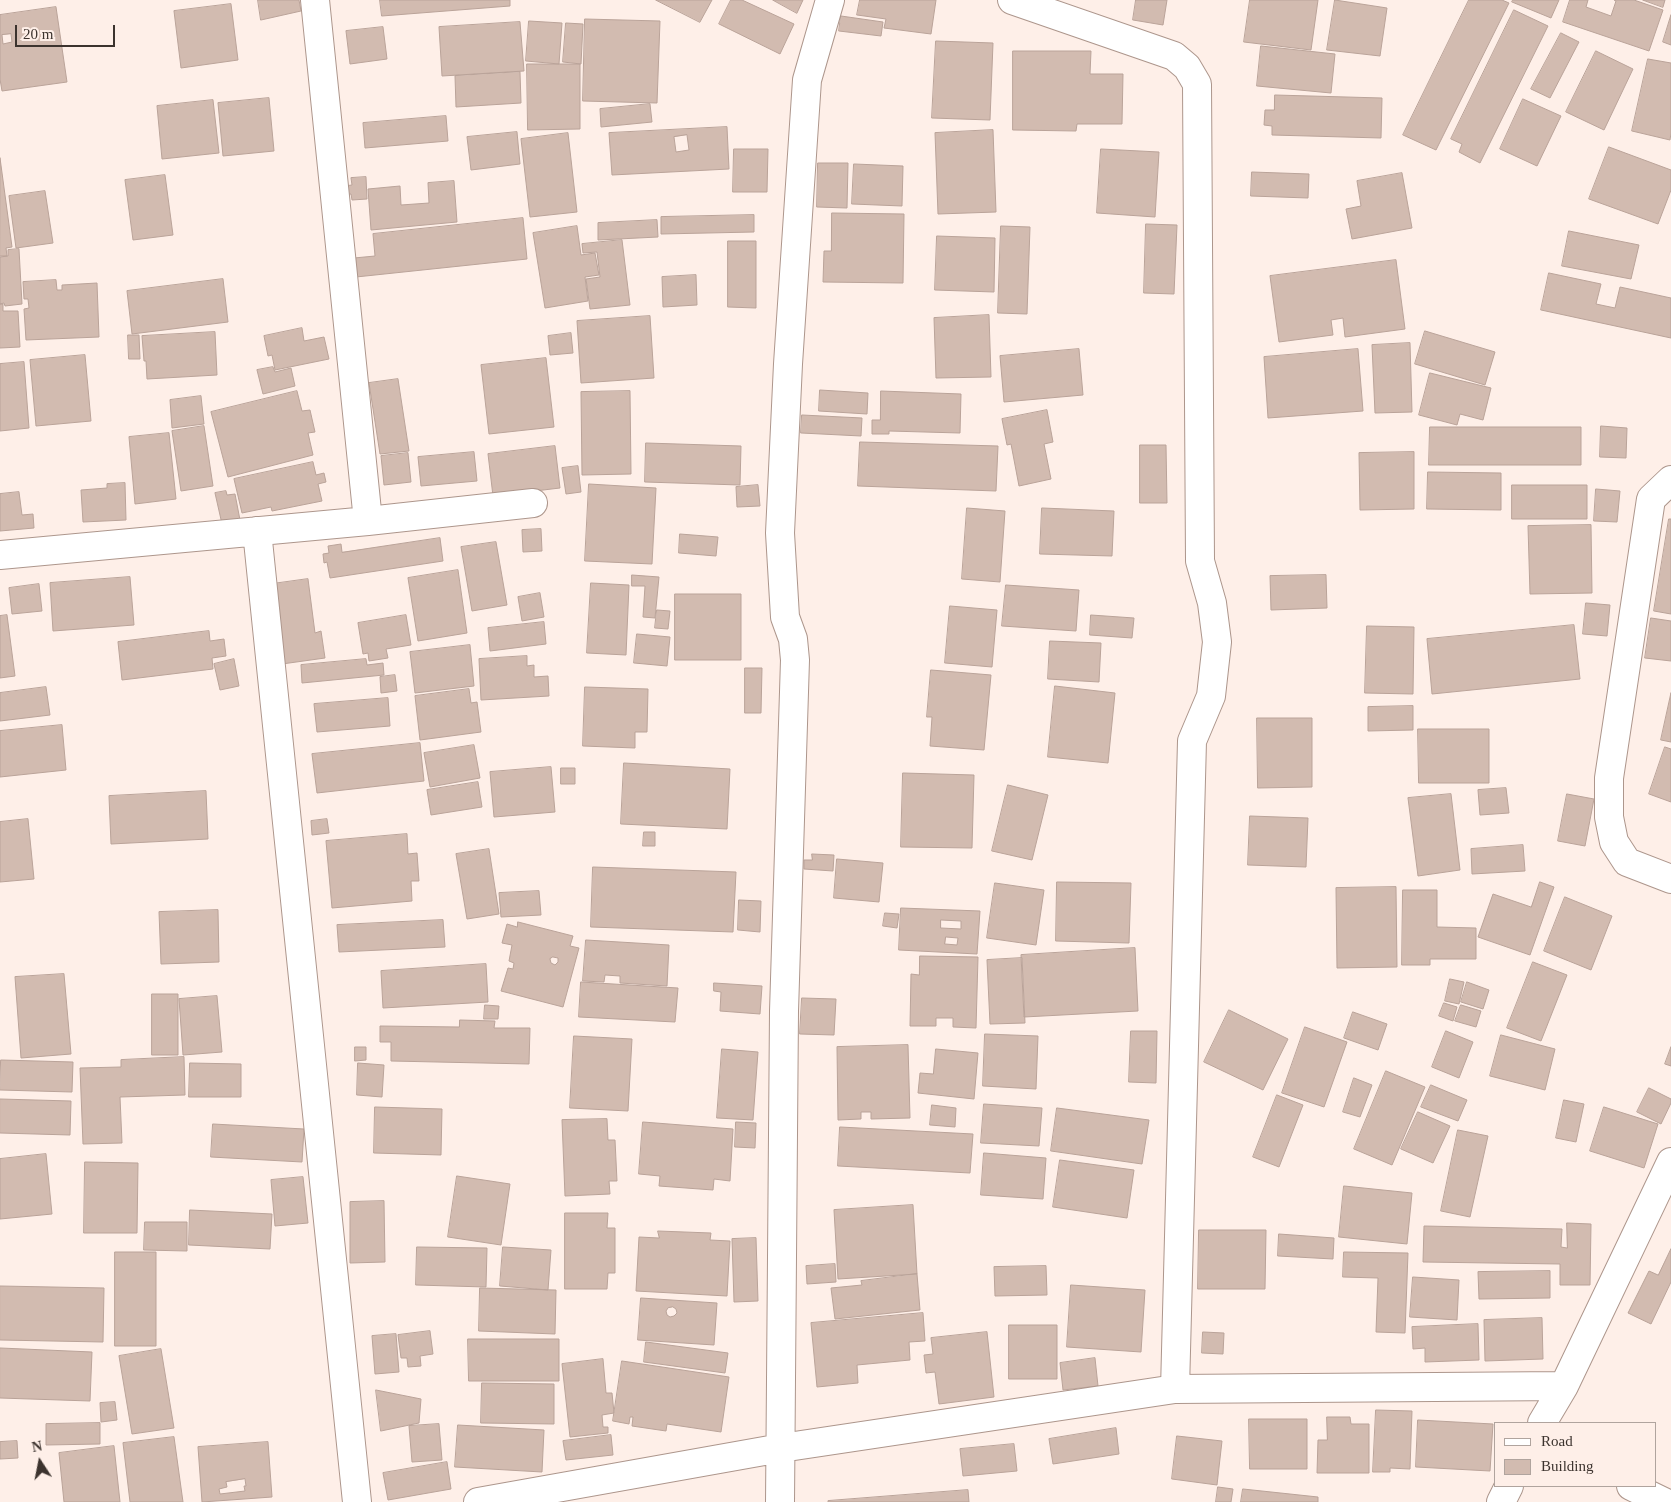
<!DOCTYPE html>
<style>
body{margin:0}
#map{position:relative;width:1671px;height:1502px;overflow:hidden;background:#feefe8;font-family:"Times New Roman",serif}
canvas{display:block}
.legend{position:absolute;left:1494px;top:1422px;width:162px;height:65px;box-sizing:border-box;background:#feefe8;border:1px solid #b0a49e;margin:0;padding:6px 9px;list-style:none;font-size:15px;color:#3c332e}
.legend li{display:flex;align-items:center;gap:10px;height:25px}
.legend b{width:25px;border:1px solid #b0a49e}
.north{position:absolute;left:15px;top:1437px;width:50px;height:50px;-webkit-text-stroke:4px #feefe8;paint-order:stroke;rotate:349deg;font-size:14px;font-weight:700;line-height:20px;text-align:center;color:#3c332e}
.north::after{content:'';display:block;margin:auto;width:18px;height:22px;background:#3c332e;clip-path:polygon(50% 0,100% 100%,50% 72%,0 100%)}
.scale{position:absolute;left:15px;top:25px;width:100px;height:22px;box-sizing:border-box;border:2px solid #3c332e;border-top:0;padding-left:6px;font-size:15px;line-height:18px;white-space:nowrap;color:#3c332e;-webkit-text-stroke:4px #feefe8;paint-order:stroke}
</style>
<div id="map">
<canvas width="1671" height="1502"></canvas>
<ul class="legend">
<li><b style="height:6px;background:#fff"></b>Road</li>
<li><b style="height:14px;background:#d2bbb0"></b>Building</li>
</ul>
<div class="north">N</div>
<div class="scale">20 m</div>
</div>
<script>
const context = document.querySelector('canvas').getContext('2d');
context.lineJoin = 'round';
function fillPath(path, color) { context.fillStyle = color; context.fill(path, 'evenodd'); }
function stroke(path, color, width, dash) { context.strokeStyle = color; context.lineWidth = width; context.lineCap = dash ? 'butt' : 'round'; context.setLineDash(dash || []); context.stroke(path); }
const building = new Path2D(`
 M258,0H299L301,11L261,20Z
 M380,0H510V6L382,16Z
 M656,0H712L700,22Z
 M731,0H742L794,24L780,54L719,24Z
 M773,0H803L797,13Z
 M860,0H936L931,34L884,28L886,19L857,15Z
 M1136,0H1167L1163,25L1133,20Z
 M1250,0H1318L1311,50L1244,42Z
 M1335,0L1387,8L1380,56L1327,50Z
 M1469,0H1502L1509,3L1436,150L1403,135Z
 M1513,0H1559L1551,18L1512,2Z
 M1570,0H1588L1586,7L1611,16L1616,1L1614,0H1634L1663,10L1649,51L1563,22Z
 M1643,0H1665L1663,7Z
 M231,4L238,60L181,68L174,11Z
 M56,7L67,82L2,91L0,79V15ZM11,34L12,42L3,44L2,35Z
 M1514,10L1548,26L1480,163L1459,152L1462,144L1451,139Z
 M1671,15V45L1663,42Z
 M841,16L883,22L881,36L839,31Z
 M585,19L660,21L657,103L583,101Z
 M529,21L562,23L559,64L526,61Z
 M520,22L524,71L442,76L439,27Z
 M566,23L583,24L581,64L563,62Z
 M383,27L387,59L350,64L346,31Z
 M1561,33L1579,42L1550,98L1531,89Z
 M936,41L993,43L990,120L932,118Z
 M1261,46L1335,54L1331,93L1257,86Z
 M1013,51H1091L1090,74H1123L1122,124H1077L1076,131L1013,130Z
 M1596,51L1633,69L1604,130L1566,112Z
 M1648,59L1671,63V133L1670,140L1632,131Z
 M527,64H580V129L528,130Z
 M520,72L521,103L456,107L455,76Z
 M1275,95L1382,98L1381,138L1272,135V126L1264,125L1265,110H1274Z
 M269,98L274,151L223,156L218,103Z
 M1523,99L1561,116L1537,166L1500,149Z
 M213,100L219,153L162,159L157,106Z
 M650,104L652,122L601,127L600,109Z
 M446,116L448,141L365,148L363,123Z
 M727,127L729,169L612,175L609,133ZM687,135L689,150L676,152L674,137Z
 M993,130L996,212L938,214L935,133Z
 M517,132L520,164L471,170L467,137Z
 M568,133L577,212L530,217L521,139Z
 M1609,147L1671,170V190L1658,224L1589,199Z
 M734,149H768L767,192H733Z
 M1101,149L1159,152L1155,217L1097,213Z
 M0,158L12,247L6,248L7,256H0Z
 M818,163H848L847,208L817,207Z
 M854,164L903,166L902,206L852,204Z
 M1252,172L1309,174L1308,198L1251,196Z
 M1402,173L1412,228L1352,239L1346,209L1361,206L1357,181Z
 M165,175L173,235L133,240L125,180Z
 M366,177L367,199L352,200L351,194L344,195V186L352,185L351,178Z
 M454,181L457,222L371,230L368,189L400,186L401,205L429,203L428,183Z
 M45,191L53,243L16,248L9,196Z
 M832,213L904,214L903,283L823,282L824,251H831Z
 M754,215V232L661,234V217Z
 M523,218L527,259L356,277L354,258L375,256L373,234Z
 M657,220L658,237L598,240V223Z
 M1146,224L1177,225L1174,294L1144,293Z
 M577,226L581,255L595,253L599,275L585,277L588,301L545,308L533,233Z
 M1001,226L1030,227L1027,314L998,313Z
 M1569,231L1639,245L1631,279L1562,266Z
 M937,236L995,238L994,292L935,290Z
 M622,240L630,305L590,309L586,279L600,277L597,252L583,253L582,244Z
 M728,241H756V308L728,307Z
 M19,249L22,304L5,306L4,303L0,304V257L8,256V250Z
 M1396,260L1405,329L1345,337L1343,318L1331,320L1333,335L1279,342L1270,276Z
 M1549,273L1601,284L1596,304L1615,308L1620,287L1671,298V338L1541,310Z
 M696,275L697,305L663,307L662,277Z
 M223,279L228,322L132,334L127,291Z
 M56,280L57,290H62V285L97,283L99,337L26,340L24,309L29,308L28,299H24L23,282Z
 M0,304H3V311H18L20,347L0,348Z
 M989,315L991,377L936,378L934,318Z
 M650,316L654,378L581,383L577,321Z
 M302,328L304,341L324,337L329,359L275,370L272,355L268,356L264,336Z
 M1425,331L1495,352L1485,385L1415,364Z
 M215,332L217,375L147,379L146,361H144L142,336Z
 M571,333L573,353L550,355L548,336Z
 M128,335H139L140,359H129Z
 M1410,343L1412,412L1375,413L1372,345Z
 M1079,349L1083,395L1004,402L1000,356Z
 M1358,349L1363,411L1268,418L1264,357Z
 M85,355L91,421L36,426L30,360Z
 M546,358L554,427L489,434L481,365Z
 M24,362L29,428L0,431V364Z
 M273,367L275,372L291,368L295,386L263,394L257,370Z
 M1430,373L1491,388L1483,420L1460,414L1457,425L1419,415Z
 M398,379L409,451L380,454L369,383Z
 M820,390L868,393L867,414L819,411Z
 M297,391L302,411L310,410L315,432L308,433L313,455L228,477L211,412Z
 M630,391L631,474L582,475L581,392Z
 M881,391L961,394L960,433L889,431V434H872V420H880Z
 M201,396L204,424L172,428L170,400Z
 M1047,410L1053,442L1044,444L1051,479L1019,486L1011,444L1007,445L1002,419Z
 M802,415L862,418L861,436L801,433Z
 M204,426L213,486L181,491L172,431Z
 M1601,426L1627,428L1626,458L1600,457Z
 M1430,427H1581V465H1429Z
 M169,433L176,499L135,504L129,437Z
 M860,442L998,446L996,491L858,486Z
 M646,443L741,446L740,485L645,482Z
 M1140,445H1166L1167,503H1140Z
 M555,446L560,488L493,496L488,454Z
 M474,452L477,481L421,486L418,457Z
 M1414,452V509L1360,510L1359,453Z
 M408,453L411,482L384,485L381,456Z
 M313,462L316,475L324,473L326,482L318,484L322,501L272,511L271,507L242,513L234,479Z
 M578,466L581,492L566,494L562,468Z
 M1428,472L1501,473V510L1427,509Z
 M125,483L126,520L83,522L81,490L107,488V484Z
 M589,484L656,488L652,564L585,561Z
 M758,485L760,506L737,507L736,487Z
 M1512,485H1587V519H1512Z
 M1596,489L1620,491L1617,522L1594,521Z
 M226,491L227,495L235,494L240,520L222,524L215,493Z
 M19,492L22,515L33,514L34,528L0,531V494Z
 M967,508L1005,511L1000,582L962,579Z
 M1042,508L1114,511L1112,556L1040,554Z
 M1669,519H1671V614L1654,611Z
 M1591,525L1592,593L1530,594L1528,526Z
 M541,529L542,551L523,552L522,530Z
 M680,534L718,537L716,556L679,553Z
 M440,538L443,561L330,578L327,562L324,563L323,554L329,553L328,546L341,544L342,552Z
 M496,542L507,605L472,611L461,547Z
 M458,570L467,633L418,641L408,578Z
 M632,575L659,577L655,618L643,617L645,586H632Z
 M1326,575L1327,608L1271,610L1270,576Z
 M130,577L134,625L53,631L50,583Z
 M308,579L315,633L321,631L325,658L282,664L272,584Z
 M591,583L629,585L626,655L587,653Z
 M39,584L42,611L12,614L9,588Z
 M1006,585L1079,590L1076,631L1002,626Z
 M540,593L544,617L522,621L518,597Z
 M675,594H741V660H675Z
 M1586,603L1610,605L1607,636L1583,634Z
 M950,606L997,610L992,667L945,663Z
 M657,610L670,611L668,629L655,628Z
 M7,615L15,676L0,678V616Z
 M406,615L411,645L386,649L388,658L369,661L368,653L363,654L358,623Z
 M1091,615L1134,618L1132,638L1090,635Z
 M1651,618L1671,621V661L1645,658Z
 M544,622L546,644L490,651L488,628Z
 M1574,625L1580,679L1432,694L1427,639Z
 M1367,626L1414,627L1413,694L1365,693Z
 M209,631L210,641L224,639L226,656L212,658L213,669L122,680L118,642Z
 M637,634L670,637L667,666L634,663Z
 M1050,641L1101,643L1099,682L1048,679Z
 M470,645L474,686L415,693L410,652Z
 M527,656V666L534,665V677L548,676L549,696L481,700L479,659Z
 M234,659L239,686L220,690L214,664Z
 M366,659L367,665L383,663L384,675L302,683L301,665Z
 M745,668H762L761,713H745Z
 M931,670L991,675L984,750L930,746L932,717H927Z
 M395,675L397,691L381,693L380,677Z
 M1055,686L1115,693L1108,763L1048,757Z
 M46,687L50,715L0,721V693Z
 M585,687L648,689L647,732H635V748L583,746Z
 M469,689L471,703L477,702L481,732L420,740L415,696Z
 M1671,693V742L1661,740Z
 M388,698L390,726L317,732L314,704Z
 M1413,706V730L1368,731V707Z
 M1257,718H1312V787L1258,788Z
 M62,725L66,770L0,777V731Z
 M1418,729H1489V783H1419Z
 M420,743L424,781L317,793L312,754Z
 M474,745L480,778L430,787L424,753Z
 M1665,747L1671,749V802L1649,794Z
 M624,763L730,769L727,829L621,824Z
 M551,767L555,812L494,817L490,772Z
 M561,768H575V784H561Z
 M903,773L974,775L972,848L901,847Z
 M478,782L482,807L431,815L427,790Z
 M1008,785L1048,795L1032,860L992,851Z
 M1506,788L1509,813L1480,815L1478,790Z
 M206,791L208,839L111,844L109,796Z
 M1451,794L1460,870L1418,876L1408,798Z
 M1567,794L1594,799L1585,846L1558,841Z
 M1250,816L1308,818L1306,867L1248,865Z
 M28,819L34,879L0,882V822Z
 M327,819L329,833L312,835L311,821Z
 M644,832H655V846H643Z
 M407,834L408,854L417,853L419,881H411L412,901L332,908L326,841Z
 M1523,845L1525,871L1472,874L1471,849Z
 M489,849L499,914L467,919L456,854Z
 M812,854L834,855L833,871L804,869V860H812Z
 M837,859L883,863L879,902L834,898Z
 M593,867L736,872L733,932L591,927Z
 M1057,882L1131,883L1129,943L1056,941Z
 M1540,882L1554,887L1530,955L1478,937L1493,894L1531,907Z
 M995,883L1044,890L1036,945L987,938Z
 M1396,887L1397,967L1337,968L1336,888Z
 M1403,890H1437V927L1476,928V959H1430V965H1402Z
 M539,891L541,915L501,917L499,893Z
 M1565,897L1612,916L1591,970L1544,951Z
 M739,900L761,901L760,932L738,930Z
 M901,908L980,911L977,954L899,950ZM941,920L961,921V929L941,928ZM946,937L958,938L957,945L945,944Z
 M218,910L219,962L161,964L159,912Z
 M885,913L899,914L897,928L883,926Z
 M443,920L445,947L339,952L337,925Z
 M518,922L573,936L570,946L579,948L563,1007L501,991L508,968L513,969L514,963L509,961L512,945L502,943L507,924L517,927ZM553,957L558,958V962L555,965L551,963L550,959Z
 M586,940L669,945L667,986L620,983V976L605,975L604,982L583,981Z
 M1135,948L1138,1011L1024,1017L1021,955Z
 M920,956L978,957L976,1028L953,1027V1018H936V1026H910L911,974L919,975Z
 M1022,958L1025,1023L990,1024L987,960Z
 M1533,962L1567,975L1541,1041L1507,1028Z
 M486,964L488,1002L383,1008L381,971Z
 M64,974L71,1054L21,1058L15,977Z
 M1450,979L1464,982L1459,1004L1445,1001Z
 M581,982L678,988L675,1022L579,1017Z
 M1467,982L1489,990L1483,1009L1461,1002Z
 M714,983L762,986L760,1014L720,1011L721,992L714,991Z
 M152,994H178V1055H152Z
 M217,996L222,1052L183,1055L179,999Z
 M802,998L836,999L834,1035L800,1034Z
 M1444,1003L1457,1007L1453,1021L1439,1016Z
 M485,1005L499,1006L498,1019H484Z
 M1461,1005L1481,1011L1476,1027L1455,1021Z
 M1229,1010L1288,1039L1263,1090L1204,1062Z
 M1353,1012L1387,1024L1378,1050L1344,1038Z
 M460,1020L495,1021L494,1028H530L529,1064L391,1061V1042H380V1026L459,1027Z
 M1305,1027L1347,1042L1324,1107L1282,1093Z
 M1131,1031H1157L1156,1083L1129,1082Z
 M1446,1031L1473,1042L1459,1078L1432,1067Z
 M985,1034L1038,1036L1036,1089L983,1086Z
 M1501,1035L1555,1049L1545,1090L1490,1076Z
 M574,1036L632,1039L628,1111L570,1108Z
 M908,1045L910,1118L871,1119V1112H861V1119L838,1120L837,1047Z
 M355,1047H366V1060L355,1061Z
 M1671,1047V1066L1665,1064Z
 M722,1049L758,1052L753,1120L717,1118Z
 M936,1049L978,1053L974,1099L918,1093L920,1073L933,1074Z
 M184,1057L185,1095L120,1097L122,1143L83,1144L80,1068L121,1067V1060Z
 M1,1060L73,1062L72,1092L0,1090Z
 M190,1063L241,1064V1097H189Z
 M358,1063L384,1065L382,1097L357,1095Z
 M1386,1071L1425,1087L1392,1165L1354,1149Z
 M1354,1078L1372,1085L1360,1117L1343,1112Z
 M1431,1085L1467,1100L1458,1121L1421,1107Z
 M1649,1088L1671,1099V1103L1661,1124L1637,1112Z
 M1277,1095L1303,1105L1279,1167L1253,1157Z
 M0,1099L71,1101L70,1135L0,1133Z
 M1564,1100L1584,1104L1576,1142L1556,1138Z
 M984,1104L1042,1108L1039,1146L981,1143Z
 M932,1105L956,1108L955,1127L930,1125Z
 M375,1107L442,1109L441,1155L374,1153Z
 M1604,1107L1658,1124L1644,1168L1590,1151Z
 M1057,1108L1149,1120L1142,1164L1051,1151Z
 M1418,1112L1450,1126L1433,1163L1401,1149Z
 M607,1119L608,1140H615L617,1181H609L610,1194L565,1196L562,1120Z
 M643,1122L733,1129L730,1181L714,1179L713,1190L659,1186L660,1176L639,1174Z
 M736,1122L756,1123L755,1148L735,1147Z
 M213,1124L304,1129L302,1162L211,1157Z
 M840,1127L973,1134L970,1173L838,1166Z
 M1458,1130L1488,1136L1470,1217L1441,1211Z
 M984,1153L1046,1158L1043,1199L981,1195Z
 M46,1154L52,1214L0,1219V1159Z
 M1060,1160L1134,1170L1127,1218L1053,1207Z
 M85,1162L138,1163L137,1233H84Z
 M457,1176L510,1184L501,1245L448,1237Z
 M303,1177L308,1223L275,1226L271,1180Z
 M1344,1186L1412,1193L1407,1244L1339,1237Z
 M384,1201L385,1262L350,1263V1202Z
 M913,1205L917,1274L838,1279L834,1210Z
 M190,1210L272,1214L270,1249L189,1245Z
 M565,1213H608L607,1228H615V1273H608L607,1289H565Z
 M145,1222H187V1251L144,1250Z
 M1567,1223L1591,1224L1590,1285H1560V1264L1423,1262L1424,1226L1562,1229L1561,1247L1567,1248Z
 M1199,1230H1266L1265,1289H1198Z
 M658,1231L711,1233L710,1240L730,1241L727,1296L636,1291L639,1237L659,1238Z
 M1279,1234L1334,1238L1333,1259L1278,1256Z
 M756,1238L758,1301L734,1302L732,1239Z
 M417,1247L487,1248L486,1287L416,1285Z
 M503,1247L551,1250L548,1290L500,1286Z
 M1671,1249V1282L1651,1324L1628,1313L1649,1271L1658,1275Z
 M115,1252H156V1346H115Z
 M1344,1252L1408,1253L1405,1333L1376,1332L1378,1278L1343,1277Z
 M835,1264L836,1282L807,1284L806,1266Z
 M1046,1266L1047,1295L995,1296L994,1267Z
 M1550,1271V1298L1479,1299L1478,1272Z
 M917,1274L920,1310L835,1319L831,1288L862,1285L861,1281Z
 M1413,1277L1459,1280L1457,1320L1410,1317Z
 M1071,1285L1145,1290L1141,1352L1067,1347Z
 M0,1286L104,1288L103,1342L0,1340Z
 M480,1288L556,1290L555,1334L479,1331Z
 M641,1298L717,1303L714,1345L638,1340ZM673,1307L676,1309L677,1313L674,1316L670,1317L667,1315L666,1311L668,1308Z
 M923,1313L925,1341L909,1342L910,1360L857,1365L858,1383L817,1387L811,1323Z
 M1542,1318L1543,1359L1485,1361L1484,1320Z
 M1478,1324L1479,1360L1425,1362V1348L1413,1349L1412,1327Z
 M1009,1325H1057V1379H1009Z
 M430,1331L433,1354L420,1356L421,1366L408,1367L407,1358H401L398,1335Z
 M987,1332L994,1397L939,1404L935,1372L926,1373L924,1355L933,1354L931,1338Z
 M1203,1332L1224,1333L1223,1354L1202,1353Z
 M396,1334L399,1372L375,1374L372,1336Z
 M468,1339H559V1381H469Z
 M646,1342L728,1353L725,1373L644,1362Z
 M0,1348L92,1352L90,1401L0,1398Z
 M161,1349L174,1428L132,1434L119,1356Z
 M1095,1358L1098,1386L1063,1390L1060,1363Z
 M603,1359L606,1393H612L614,1413L602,1415L603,1427H608V1433L570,1437L562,1364Z
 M622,1361L729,1377L721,1432L667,1424L666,1431L632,1426L633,1417H630L629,1424L613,1421Z
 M482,1383L554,1384V1424L481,1423Z
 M376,1390L421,1399L419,1423L381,1431Z
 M115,1402L117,1420L101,1422L100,1403Z
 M1376,1410L1412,1411L1410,1469L1390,1468V1472H1373Z
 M1327,1417H1350L1351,1424H1369V1473H1317L1318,1440H1327Z
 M1249,1419H1307V1469H1250Z
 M1418,1420L1493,1424L1490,1471L1416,1467Z
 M100,1423V1444L46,1445V1424Z
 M439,1424L442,1460L412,1462L409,1426Z
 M458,1425L544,1430L542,1472L455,1467Z
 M1116,1428L1119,1454L1053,1464L1049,1439Z
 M611,1435L613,1455L566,1460L563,1441Z
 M1177,1436L1222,1441L1217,1485L1172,1479Z
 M174,1437L183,1502H130L123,1443Z
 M17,1441L18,1458L0,1459V1442Z
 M268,1442L272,1497L202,1502L198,1447ZM245,1479L246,1486H244L245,1491L220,1494L219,1489L227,1487L226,1482Z
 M1014,1444L1017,1471L963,1476L960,1449Z
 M114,1446L120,1502H64L59,1453Z
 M447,1462L451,1489L388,1500L383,1473Z
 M1218,1487L1233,1489L1231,1502H1216Z
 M1243,1489L1318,1497V1502H1241Z
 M968,1490L969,1502H828V1501Z`);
fillPath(building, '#d2bbb0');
stroke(building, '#baa399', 1);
const street = new Path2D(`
 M315,0L368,521
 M1012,0L1174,56L1187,67L1197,84L1200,561L1212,603L1217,642L1211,696L1192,741L1175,1389
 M1671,480L1651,499L1609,778V817L1614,842L1627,862L1671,879
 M257,531L357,1502
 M0,555L368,521L533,503
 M1542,1423L1564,1386L1671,1162
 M1631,1486L1664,1502
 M478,1502L781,1448L1175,1389L1564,1386
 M780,1502L784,1011L795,660L793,639L785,617L780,533L788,364L807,80L830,0
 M1501,1502L1509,1486`);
stroke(street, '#ad968c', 30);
stroke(street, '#fff', 28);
</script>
